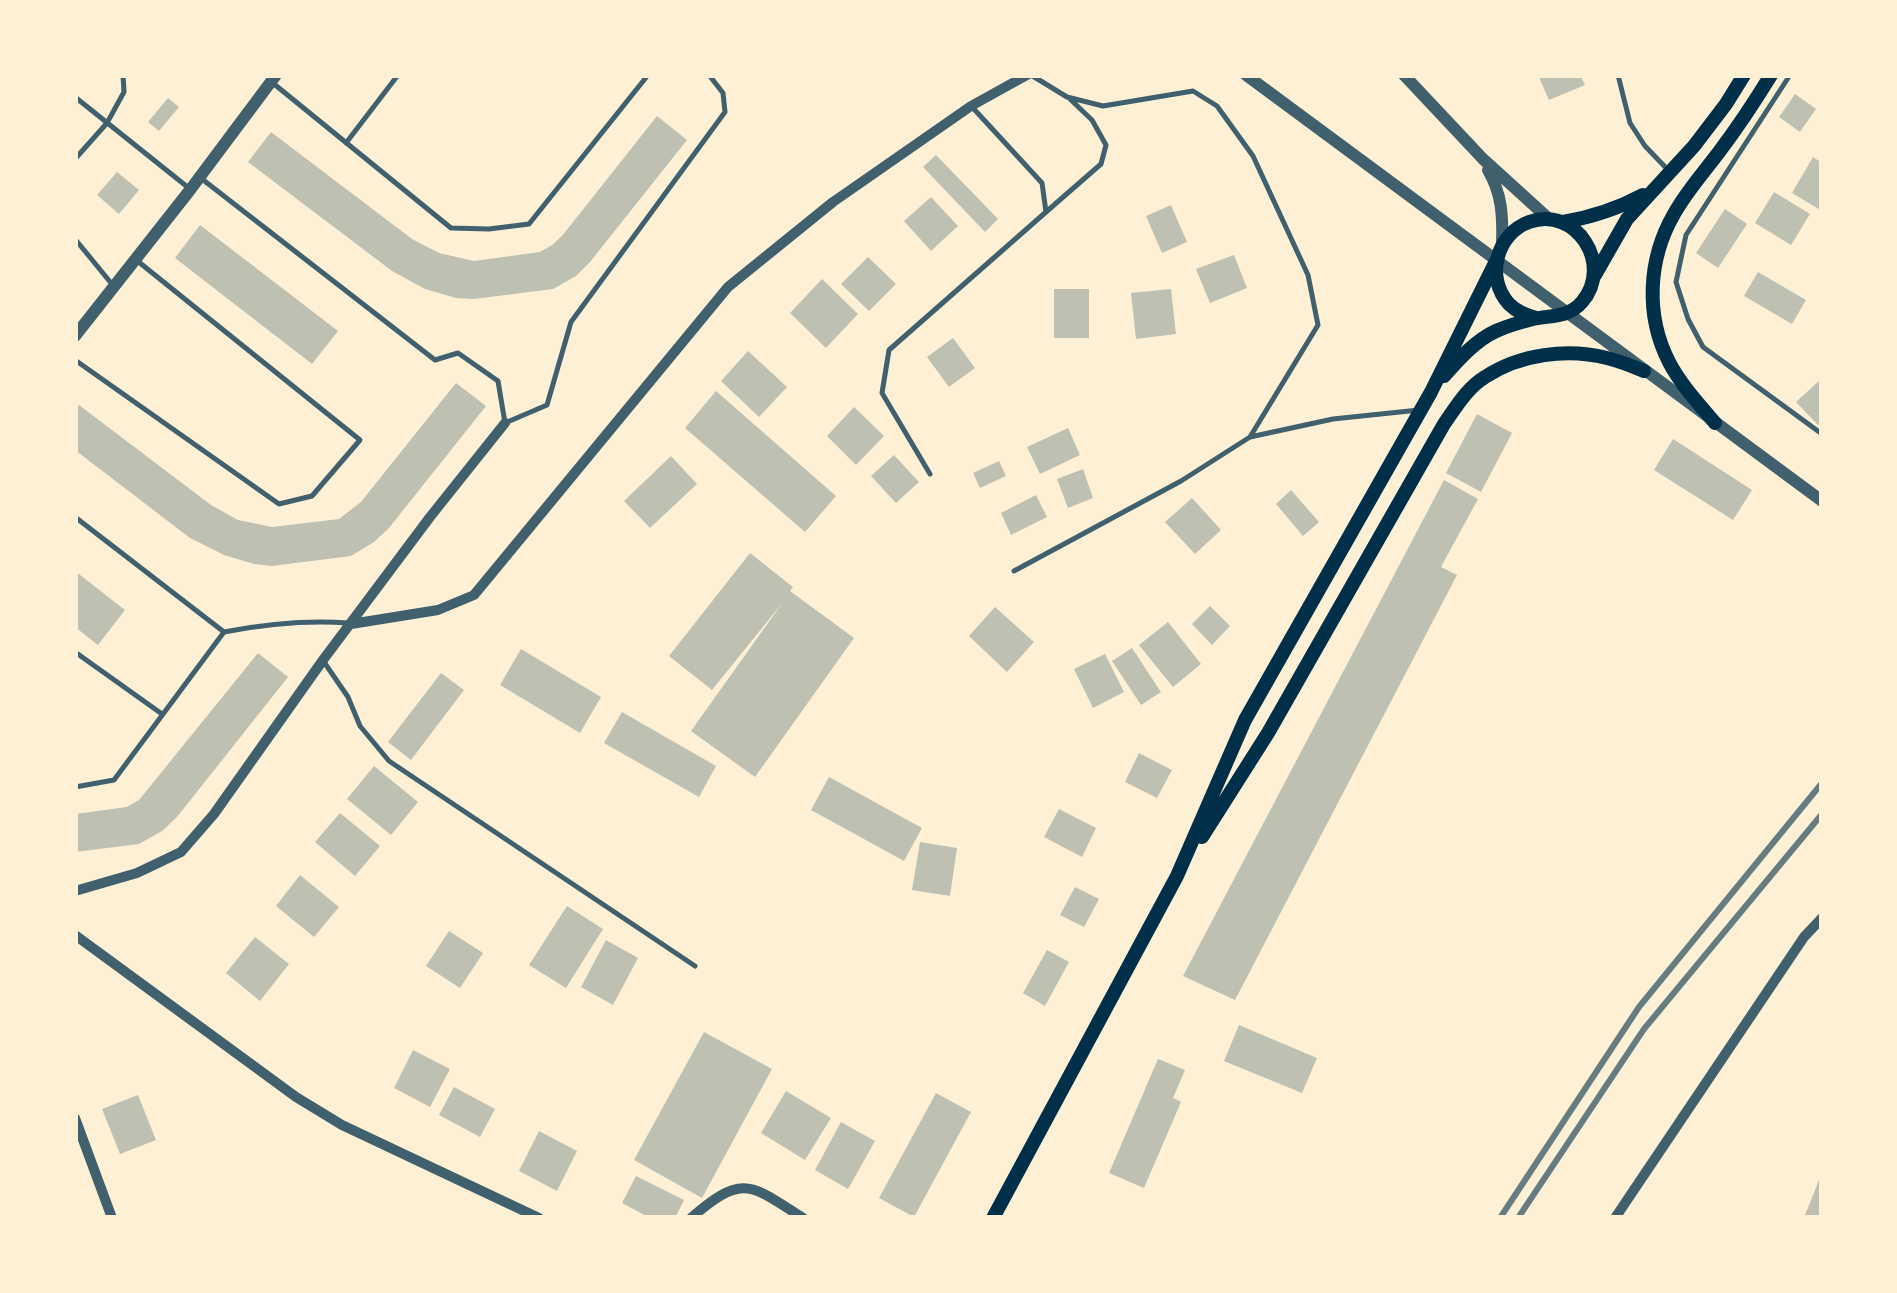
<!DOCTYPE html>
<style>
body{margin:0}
#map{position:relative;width:1897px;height:1293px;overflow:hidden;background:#fdf0d5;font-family:"Exo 2",sans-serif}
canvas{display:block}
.frame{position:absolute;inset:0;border:78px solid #fdf0d5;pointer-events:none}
</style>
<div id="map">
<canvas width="1897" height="1293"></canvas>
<div class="frame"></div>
</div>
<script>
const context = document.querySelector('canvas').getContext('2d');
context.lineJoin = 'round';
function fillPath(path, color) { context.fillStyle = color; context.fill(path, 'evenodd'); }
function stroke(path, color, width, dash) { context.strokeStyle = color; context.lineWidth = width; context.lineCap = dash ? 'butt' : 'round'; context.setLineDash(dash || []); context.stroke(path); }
fillPath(new Path2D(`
 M1538,75H1580L1585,85L1549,100Z
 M1795,94L1816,109L1800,132L1779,117Z
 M168,98L179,107L159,131L148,122Z
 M657,116L687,140L590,262L576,276L553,289L474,299L456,298L425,289L392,271L248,162L271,132L412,239L439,253L474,261L540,252L552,245L562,236Z
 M936,155L998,219L985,232L923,167Z
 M1813,157L1822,163V211L1792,193Z
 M117,172L139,190L119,214L97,195Z
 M1774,192L1810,214L1791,245L1755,223Z
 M931,197L958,226L931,251L904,221Z
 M1171,205L1187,242L1162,253L1146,216Z
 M1725,209L1747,224L1718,268L1696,253Z
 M200,225L338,331L312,364L175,258Z
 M1234,255L1247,288L1210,303L1196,269Z
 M868,257L896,284L869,311L841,284Z
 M1758,272L1806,300L1792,324L1744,296Z
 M822,279L858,314L826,348L790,313Z
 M1054,289H1089V338H1054Z
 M1171,289L1176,334L1136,339L1131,293Z
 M953,338L975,368L949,387L927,357Z
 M748,351L787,387L759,417L721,381Z
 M1820,380L1822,382V422L1818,425L1796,402Z
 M456,383L486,406L389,528L374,542L351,556L272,566L254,564L224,555L190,538L75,450V402L211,505L238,520L272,527L339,519L361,502Z
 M716,391L836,496L805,532L685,428Z
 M854,407L884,436L856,465L827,436Z
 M1477,414L1512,433L1481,492L1446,473Z
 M1068,428L1080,455L1040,474L1027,447Z
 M1673,439L1752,490L1733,520L1654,470Z
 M894,455L919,482L896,503L871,476Z
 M671,456L697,484L650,528L624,501Z
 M999,461L1006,476L980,488L973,473Z
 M1083,469L1093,498L1068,508L1057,479Z
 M1444,480L1478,499L1441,567L1457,575L1235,1000L1183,976Z
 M1291,490L1319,522L1303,536L1276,504Z
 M1036,495L1047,517L1011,535L1001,513Z
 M1192,498L1221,530L1195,554L1165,522Z
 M750,553L793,587L790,591L854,638L755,777L691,731L783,602L712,690L669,656Z
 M75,571L125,610L98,645L75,627Z
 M1210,606L1230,626L1212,645L1192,624Z
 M995,607L1034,642L1007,672L969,636Z
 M1168,622L1201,664L1173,687L1139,645Z
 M1132,648L1161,692L1141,705L1112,661Z
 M521,649L601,697L580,733L500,685Z
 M258,653L288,677L177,817L162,831L139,844L75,852V814L127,807L139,800Z
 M1105,654L1124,692L1093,708L1074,669Z
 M441,673L464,690L411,760L388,742Z
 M622,712L716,766L699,797L604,743Z
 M1139,753L1172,770L1157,798L1125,782Z
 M374,766L418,802L391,835L347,799Z
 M829,777L922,828L904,861L811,810Z
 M1059,809L1096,828L1082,857L1044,837Z
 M340,813L380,846L355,876L315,842Z
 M920,842L957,848L950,896L912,890Z
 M300,875L339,907L314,937L276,906Z
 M1075,887L1099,899L1084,927L1060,915Z
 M567,906L603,929L566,988L529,965Z
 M449,931L483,953L460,988L426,966Z
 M255,937L289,964L260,1001L226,973Z
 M606,940L638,958L613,1005L581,987Z
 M1047,950L1069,962L1045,1006L1023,993Z
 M1239,1025L1317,1058L1302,1093L1224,1061Z
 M704,1032L772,1069L702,1198L634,1160Z
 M413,1050L450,1069L430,1107L394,1088Z
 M1158,1059L1185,1070L1173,1098L1181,1102L1144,1188L1109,1173Z
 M454,1087L495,1109L480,1137L439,1115Z
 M786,1091L831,1118L805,1160L761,1133Z
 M936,1093L971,1112L914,1217L879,1198Z
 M138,1095L156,1140L120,1154L102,1109Z
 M841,1122L875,1141L848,1189L815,1170Z
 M539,1131L577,1151L557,1191L519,1171Z
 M1822,1172V1218H1804Z
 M636,1176L684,1200L675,1218H650L622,1203Z`), '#bec0b2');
stroke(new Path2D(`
 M1031,75L1067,97L1103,106L1193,91L1217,106L1253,156L1308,275L1318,325L1250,437
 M1618,75L1630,123L1645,146L1669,171
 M1790,75L1686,235L1676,282L1688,319L1703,347L1822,434
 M274,84L451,228L489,229L529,224L648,75
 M75,97L190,189
 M346,143L398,75
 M75,159L107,123L124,92L123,75
 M202,179L435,360L458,353L498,381L505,423L547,405L571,322L725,112L723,93L709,75
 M1046,212L1101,164L1106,145L1092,120L1070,99
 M75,239L111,283
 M75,360L279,504L312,496L360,440L135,259
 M930,474L882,393L889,350L1046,212L1042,183L973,108
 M75,517L224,632
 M1014,571L1181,481L1250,437L1333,419L1419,410
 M75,652L162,714
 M324,662L348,697L360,726L389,761L695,966
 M75,787L114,780L224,632C266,624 305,620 348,623`), '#3f606c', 5);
stroke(new Path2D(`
 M351,624L438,610L474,595L728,287L833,202L971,106L1027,75
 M75,891L137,873L181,852L214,814L323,660L430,517L505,423
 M75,935L296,1097L342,1125L539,1218
 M75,1118L112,1218
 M691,1218C743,1173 750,1184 803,1218
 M1615,1218L1804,937L1822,918`), '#3f606c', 10);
stroke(new Path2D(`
 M1246,75L1822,501
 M1404,75L1483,159L1549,219
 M1488,170C1502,194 1503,216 1502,244
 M75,336L190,190L276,75`), '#3f606c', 12);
stroke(new Path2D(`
 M1563,222C1593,217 1617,209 1643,195
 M1595,275L1627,219L1694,146L1726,104L1744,75
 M1444,376C1459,359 1476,340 1496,331C1507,326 1521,322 1533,319C1552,315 1568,318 1582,302C1614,265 1576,205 1529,222C1496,234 1485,278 1509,304C1517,312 1526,315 1536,318
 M1715,423C1699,404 1681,385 1669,362C1645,315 1648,259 1674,214C1686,192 1704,172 1719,152C1738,127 1755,101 1771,75
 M1202,837L1268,733L1444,424C1456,407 1467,388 1485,377C1520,354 1567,348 1607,358C1619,361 1632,366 1644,371
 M993,1218L1177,876L1245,720L1431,392L1496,261`), '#003049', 14);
stroke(new Path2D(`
 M1500,1218L1639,1007L1822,783
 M1518,1218L1644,1029L1822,814`), '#657d81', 6);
</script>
